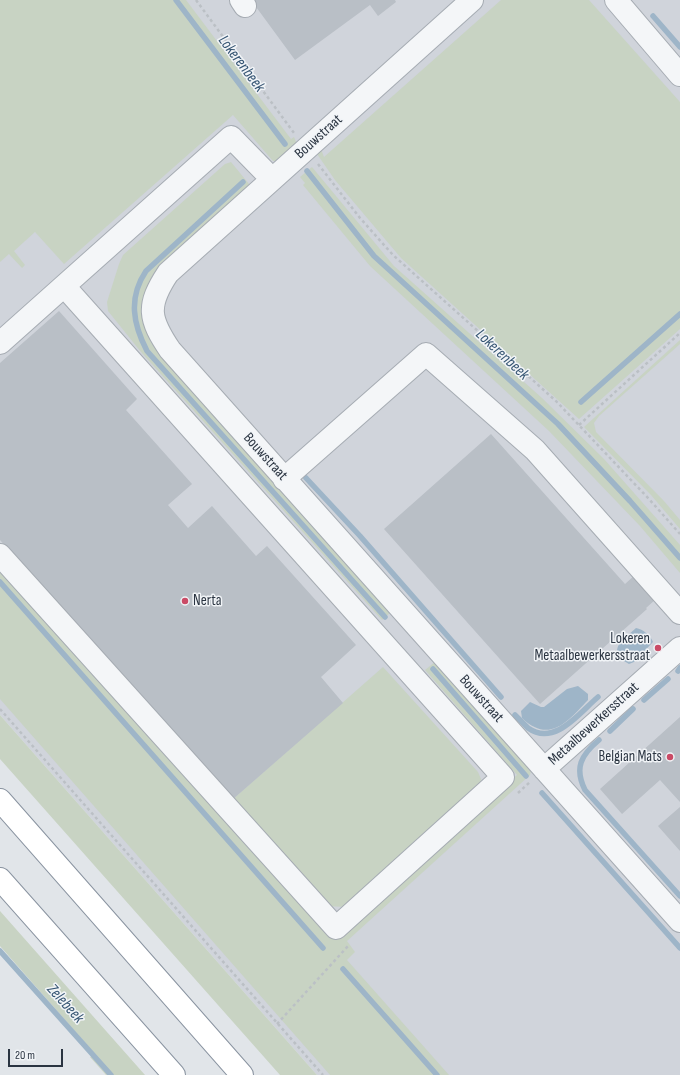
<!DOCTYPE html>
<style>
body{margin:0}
#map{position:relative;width:680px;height:1075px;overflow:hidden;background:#e1e5e9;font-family:"Sofia Sans Condensed",sans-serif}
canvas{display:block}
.scale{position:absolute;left:8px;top:1049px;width:55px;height:18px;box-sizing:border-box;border:2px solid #2a3441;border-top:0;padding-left:5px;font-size:12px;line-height:14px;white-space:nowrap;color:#2a3441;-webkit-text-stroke:3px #f1f4f7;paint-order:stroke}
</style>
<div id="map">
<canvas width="680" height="1075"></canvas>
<div class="scale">20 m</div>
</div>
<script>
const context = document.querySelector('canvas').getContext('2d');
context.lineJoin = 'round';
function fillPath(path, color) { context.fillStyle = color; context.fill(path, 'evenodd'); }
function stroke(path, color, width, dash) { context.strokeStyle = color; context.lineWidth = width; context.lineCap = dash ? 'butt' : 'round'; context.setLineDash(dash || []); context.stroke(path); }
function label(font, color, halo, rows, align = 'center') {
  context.font = font + ' "Sofia Sans Condensed",sans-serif'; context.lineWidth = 3; context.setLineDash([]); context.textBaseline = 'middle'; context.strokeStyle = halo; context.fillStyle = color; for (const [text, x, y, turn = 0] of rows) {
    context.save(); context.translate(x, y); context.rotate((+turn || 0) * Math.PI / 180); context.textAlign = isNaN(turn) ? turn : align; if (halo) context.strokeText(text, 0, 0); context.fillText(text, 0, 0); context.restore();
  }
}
fillPath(new Path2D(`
 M0,0H680V1075H317L0,715Z`), '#d0d4db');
fillPath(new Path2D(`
 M0,0H186L291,139L294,137L297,144L276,161H273L233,115L64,264L35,232L14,251L25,265L22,268L9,254L0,262Z
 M501,0H589L680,102V329L579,419L401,258L335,180L317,154L321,149L324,157Z
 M231,162L249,184V188L156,270C139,296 137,319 154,345L391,612L382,620L141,352L108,311L107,302L119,264L123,255L225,164Z
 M312,167L394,266L542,398L604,459L680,545V573L640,526L549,431L370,266L303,185L305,183L300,177Z
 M680,340V344L599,416L594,423L596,432L664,501L680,520V529L651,495L584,427Z
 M0,563L345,930L517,775L425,670L435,662L531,770L530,775L347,941L355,952L347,960L449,1075H330L0,699Z
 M383,667L478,772L481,779L479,788L348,907L323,906L232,800Z
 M0,715L317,1075H280L0,759Z
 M0,911L145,1075H106L90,1057L95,1054L0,946Z`), '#c8d3c3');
fillPath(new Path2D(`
 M636,628C643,629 651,636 653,642L634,662L629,664C605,650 623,640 636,628Z
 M578,686L588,694V700C569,720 550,745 522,718L521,711L530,702L541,707H544L567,689Z`), '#9eb5c8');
stroke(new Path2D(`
 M176,0L285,144
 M653,16L680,47
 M307,171L374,256L558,424L630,501L680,558
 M243,182L146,271C128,298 133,324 147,351L385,617
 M581,402L680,314
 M306,478L360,536L501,697
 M0,582L323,948
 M433,669L526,776
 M678,671L680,668
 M644,700L668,679
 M515,715C519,719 524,724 528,728C555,747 580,712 598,697
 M610,731L633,709
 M599,740C581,755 574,768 585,790L680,896
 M542,793L680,948
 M0,951L111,1075
 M343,969L437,1075`), '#9eb5c8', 5.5);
fillPath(new Path2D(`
 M251,0H395L396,2L378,16L370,5L295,60Z
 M59,311L137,399L126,410L192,484L168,505L188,528L212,506L256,556L267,546L356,645L321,677L343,703L232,800L0,540V363Z
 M491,434L625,584L635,575L656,599L646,608L647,609L540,704L384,529Z
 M680,717V802L660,780L622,814L600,789Z
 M680,807V851L658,826Z`), '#b9bfc6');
const minor = new Path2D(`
 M241,0L245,6
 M472,0L168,273C146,306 149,319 170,350L680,921
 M616,0L680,75
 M0,343L231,137L272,179
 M284,479L426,354L535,450L680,613
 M0,555L336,928L503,777L64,286
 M544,769L680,648`);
const highway = new Path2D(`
 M0,800L242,1075
 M0,879L174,1075`);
stroke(minor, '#a6acb3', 24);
stroke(highway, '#8993a0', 24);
stroke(new Path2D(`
 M196,0L294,133
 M318,164L360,218L393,255L556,401L649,499L680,534
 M579,425L680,333
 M0,709L323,1075
 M518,793L531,781
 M277,1024L348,946`), '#bbc0c5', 2.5, [3, 3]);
stroke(minor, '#f4f6f8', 22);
stroke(highway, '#fff', 22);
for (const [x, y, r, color] of [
 [185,601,4,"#ca4b66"],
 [658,648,4,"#ca4b66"],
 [670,757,4,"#ca4b66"]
]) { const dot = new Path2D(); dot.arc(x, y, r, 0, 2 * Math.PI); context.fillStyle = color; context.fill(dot); stroke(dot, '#f1f4f7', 1.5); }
label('15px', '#2a3441', '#f1f4f7', [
 ["Bouwstraat",319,137,-42],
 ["Bouwstraat",265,457,48],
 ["Bouwstraat",481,699,48],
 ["Metaalbewerkersstraat",594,724,-42]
]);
label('15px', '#2a3441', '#f1f4f7', [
 ["Nerta",193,601,"left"],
 ["Lokeren",650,639],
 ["Metaalbewerkersstraat",650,656],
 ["Belgian Mats",662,757]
], 'right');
label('italic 16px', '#365573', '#f1f4f7', [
 ["Lokerenbeek",241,64,53],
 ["Lokerenbeek",502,355,43],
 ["Zelebeek",65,1004,48]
]);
</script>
